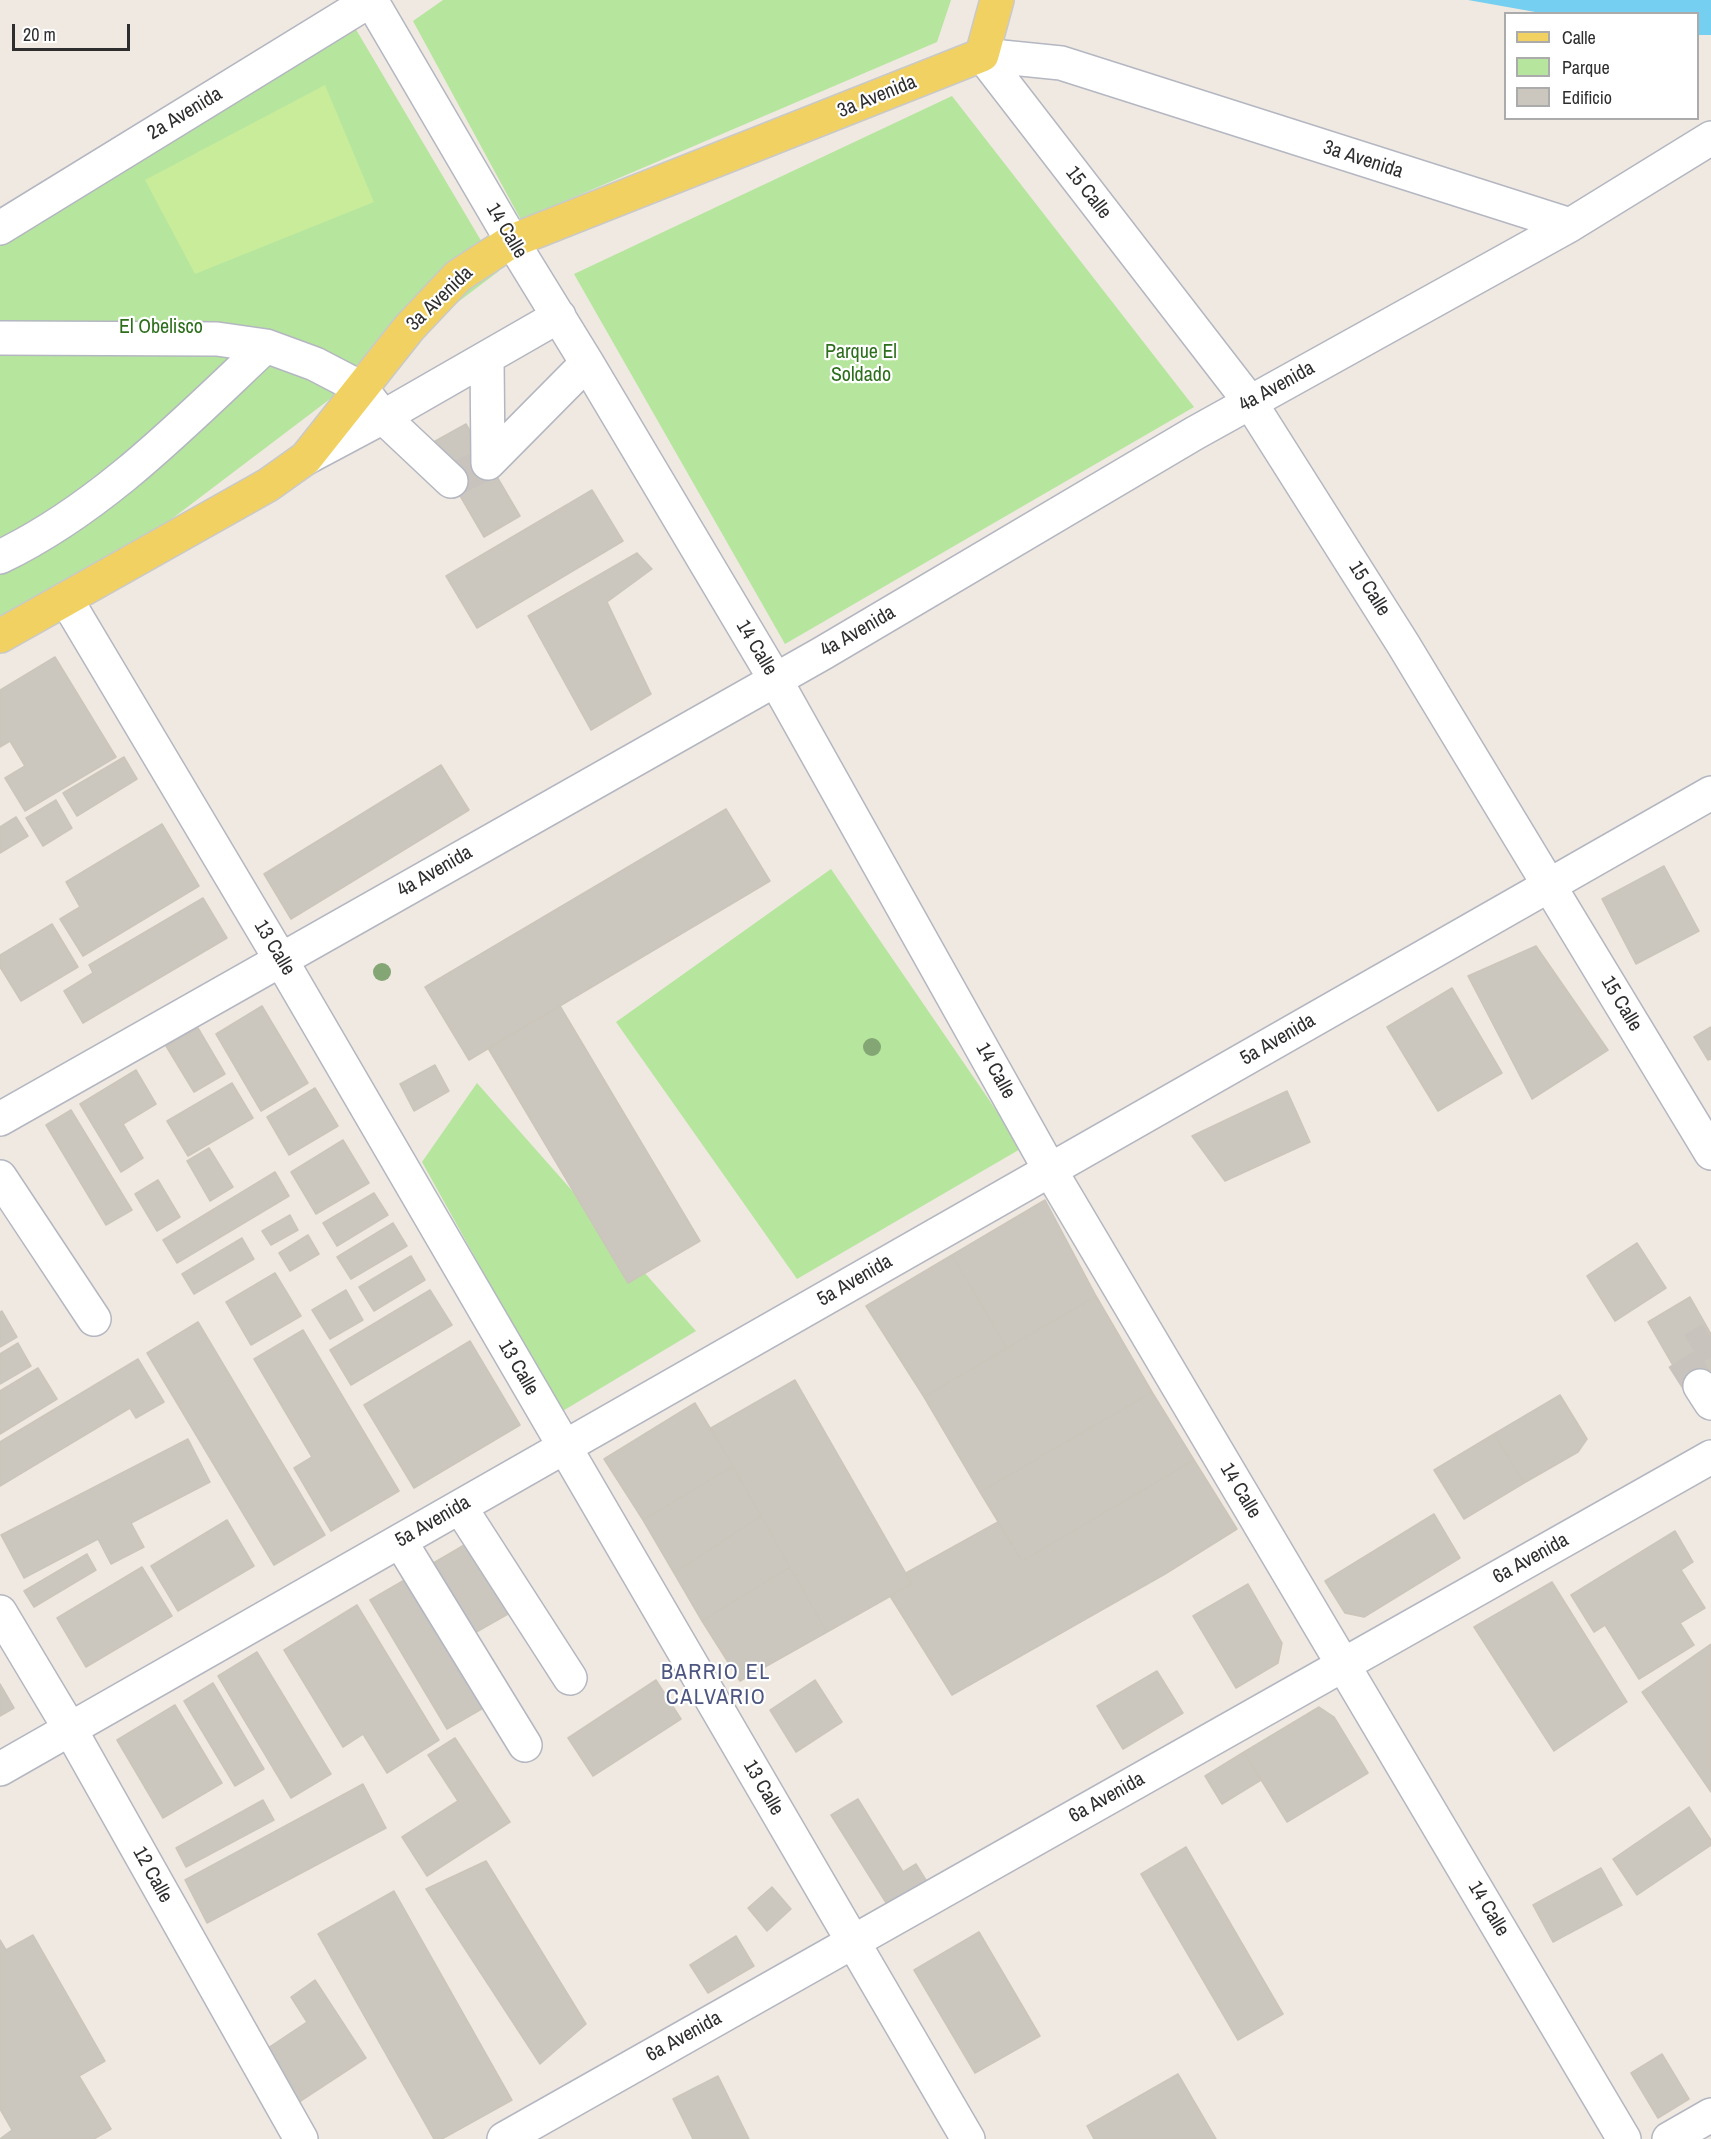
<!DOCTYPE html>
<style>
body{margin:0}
#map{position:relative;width:1711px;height:2139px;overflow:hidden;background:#efe9e1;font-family:"Archivo Narrow",sans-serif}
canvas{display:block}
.legend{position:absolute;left:1504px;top:12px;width:195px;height:108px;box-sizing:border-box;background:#fff;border:2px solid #ababab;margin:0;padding:8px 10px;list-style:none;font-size:18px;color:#2e2e2e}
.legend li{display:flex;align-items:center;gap:12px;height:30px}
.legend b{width:30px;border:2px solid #ababab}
.scale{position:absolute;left:12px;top:24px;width:118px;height:27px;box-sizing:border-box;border:3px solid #2e2e2e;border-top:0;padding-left:8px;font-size:18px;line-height:21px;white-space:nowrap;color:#2e2e2e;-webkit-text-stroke:4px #fff;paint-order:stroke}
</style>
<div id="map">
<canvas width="1711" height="2139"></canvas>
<ul class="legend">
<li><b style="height:8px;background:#f2d163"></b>Calle</li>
<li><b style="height:16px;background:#b6e59e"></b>Parque</li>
<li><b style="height:16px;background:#cbc7bf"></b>Edificio</li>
</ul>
<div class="scale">20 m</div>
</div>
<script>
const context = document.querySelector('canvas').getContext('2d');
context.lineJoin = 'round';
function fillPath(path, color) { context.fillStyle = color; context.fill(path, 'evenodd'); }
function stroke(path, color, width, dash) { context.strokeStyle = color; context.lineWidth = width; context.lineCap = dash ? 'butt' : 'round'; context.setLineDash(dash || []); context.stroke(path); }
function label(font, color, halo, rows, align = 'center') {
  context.font = font + ' "Archivo Narrow",sans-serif'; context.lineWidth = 4.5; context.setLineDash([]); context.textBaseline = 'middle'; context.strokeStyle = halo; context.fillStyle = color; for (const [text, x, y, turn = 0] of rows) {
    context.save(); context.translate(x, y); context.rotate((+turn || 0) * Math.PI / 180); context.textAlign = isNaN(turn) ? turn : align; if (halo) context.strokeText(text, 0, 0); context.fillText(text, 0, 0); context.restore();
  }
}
fillPath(new Path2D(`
 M443,0H951L937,42L521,220L413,21Z
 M348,16L499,271L66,599L0,632V245Z
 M952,96L1194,407L785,644L574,274Z
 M831,869L1022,1148L797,1279L616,1022Z
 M477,1083L696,1331L561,1412L422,1162Z`), '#b6e59e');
fillPath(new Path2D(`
 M325,85L374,202L195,274L145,180Z`), '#c9ec9a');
fillPath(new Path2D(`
 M1468,0H1711V35H1698V14L1541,13Z`), '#75cff0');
const building = new Path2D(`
 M466,424L520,516L484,537L430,444Z
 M592,490L623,541L477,628L446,576Z
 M637,553L652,569L607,602L651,694L591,730L528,616Z
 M55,657L116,757L25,811L5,778L25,766L10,741L0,747V690Z
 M124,757L137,779L77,816L63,793Z
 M441,765L469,810L291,919L264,874Z
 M56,800L72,828L43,846L26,818Z
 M726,809L770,881L469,1060L425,987Z
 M16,817L28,836L0,853V827Z
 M162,824L199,886L83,956L60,919L80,907L66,882Z
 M1664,866L1699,931L1636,964L1602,899Z
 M203,898L227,938L83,1023L64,991L93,973L89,965Z
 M52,924L78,967L21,1001L0,967V955Z
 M1536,946L1608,1050L1532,1099L1468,976Z
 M1452,988L1502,1073L1438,1111L1387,1027Z
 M262,1006L308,1083L261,1111L216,1034Z
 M560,1006L700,1241L628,1283L488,1048Z
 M1711,1027V1059L1708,1060L1694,1037Z
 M198,1028L225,1074L194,1092L166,1046Z
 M435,1065L449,1091L414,1111L400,1084Z
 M136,1070L156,1104L123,1124L143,1158L121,1172L80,1104Z
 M232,1083L253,1118L188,1156L167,1121Z
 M315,1088L338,1126L289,1155L267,1117Z
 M1287,1091L1310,1142L1225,1181L1192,1136Z
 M71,1110L132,1210L106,1225L46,1125Z
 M343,1140L369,1183L316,1214L291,1172Z
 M209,1148L233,1187L210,1201L187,1161Z
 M275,1172L289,1196L177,1263L163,1240Z
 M158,1180L180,1217L157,1231L135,1194Z
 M374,1193L388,1215L337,1246L323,1223Z
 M1045,1200L1096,1296L1007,1348L952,1255Z
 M290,1215L298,1230L271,1245L262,1231Z
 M393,1223L407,1246L351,1279L337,1257Z
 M308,1235L319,1254L290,1271L279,1253Z
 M242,1238L254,1259L194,1294L182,1274Z
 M1637,1243L1666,1288L1615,1321L1587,1276Z
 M952,1255L1007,1348L924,1397L866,1306Z
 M411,1256L425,1280L374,1311L359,1287Z
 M275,1273L301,1316L251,1345L226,1302Z
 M346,1290L363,1320L330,1339L312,1310Z
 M430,1290L452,1325L351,1385L330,1350Z
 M1096,1296L1152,1392L980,1492L924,1397Z
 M1690,1297L1711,1334V1380L1689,1393L1648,1322Z
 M2,1311L17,1337L0,1347V1312Z
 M198,1322L325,1535L274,1565L147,1353Z
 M303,1330L399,1491L331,1531L294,1468L312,1457L254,1359Z
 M470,1341L520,1425L414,1488L364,1405Z
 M18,1343L31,1366L0,1384V1354Z
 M138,1359L164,1402L136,1418L130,1408L0,1486V1442Z
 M38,1368L57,1399L0,1434V1391Z
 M795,1380L912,1584L827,1632L711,1428Z
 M1152,1392L1194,1460L1022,1561L980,1492Z
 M1560,1395L1587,1439L1578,1452L1524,1483L1494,1434Z
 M695,1403L733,1466L643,1520L604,1459Z
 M1494,1434L1524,1483L1464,1519L1434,1470Z
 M188,1439L210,1482L131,1523L144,1547L111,1564L98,1539L24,1578L1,1535Z
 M1194,1460L1237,1529L1165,1574L952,1695L890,1596L912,1584L906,1573L998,1522L1022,1561Z
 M733,1466L761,1516L674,1573L643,1520Z
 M1434,1514L1460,1558L1364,1617L1345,1613L1325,1581Z
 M761,1516L790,1567L702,1621L674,1573Z
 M227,1520L254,1566L178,1611L151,1566Z
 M1675,1531L1693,1562L1681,1570L1705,1608L1680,1623L1694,1645L1639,1679L1605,1625L1594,1632L1571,1595Z
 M466,1544L508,1614L471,1635L430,1565Z
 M87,1554L96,1570L34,1607L24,1591Z
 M142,1567L172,1616L86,1667L57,1618Z
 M790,1567L827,1632L740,1681L702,1621Z
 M408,1578L485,1707L447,1729L370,1600Z
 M1552,1582L1627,1702L1554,1751L1474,1627Z
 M1248,1584L1282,1643L1278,1663L1236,1688L1193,1616Z
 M357,1605L439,1740L387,1773L363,1734L343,1747L284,1650Z
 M1711,1644V1792L1642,1692Z
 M257,1652L331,1774L291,1798L218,1676Z
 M1157,1671L1183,1713L1123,1749L1097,1706Z
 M656,1680L681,1719L593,1776L568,1738Z
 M815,1680L842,1722L796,1752L770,1710Z
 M213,1683L264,1769L235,1786L184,1701Z
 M0,1684L14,1708L0,1716Z
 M175,1705L222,1783L163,1818L117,1740Z
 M1319,1707L1334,1717L1368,1773L1287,1822L1244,1752Z
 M455,1738L510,1822L427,1876L402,1837L458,1801L428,1755Z
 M1244,1752L1261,1780L1222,1804L1205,1776Z
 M363,1784L386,1828L207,1923L185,1880Z
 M858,1799L903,1872L916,1864L929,1885L890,1909L831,1815Z
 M263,1800L274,1820L186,1867L176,1848Z
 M1689,1807L1711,1840V1845L1637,1895L1613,1859Z
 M1186,1847L1283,2014L1238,2040L1141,1874Z
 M486,1861L586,2024L540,2064L426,1889Z
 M1601,1868L1622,1905L1553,1942L1533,1905Z
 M772,1887L791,1909L767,1931L748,1908Z
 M394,1891L512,2100L442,2139H434L318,1934Z
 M979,1932L1040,2036L975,2073L914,1970Z
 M33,1935L105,2061L79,2076L111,2129L94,2139H0L12,2130L0,2109V1940L6,1950Z
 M736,1936L754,1966L708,1993L690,1965Z
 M315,1980L366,2058L299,2102L265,2050L307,2022L291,1997Z
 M1662,2054L1689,2099L1658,2118L1631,2073Z
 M1178,2074L1216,2139H1094L1087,2126Z
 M718,2076L749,2139H693L673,2099Z`);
fillPath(building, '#cbc7bf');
stroke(building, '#cbc5ba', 1.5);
stroke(new Path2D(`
 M451,481L488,463
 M1700,1386L1681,1356L1711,1338`), '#c8c4bd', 33, [33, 16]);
const minor = new Path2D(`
 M371,0L512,241L587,363L775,679L1050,1170L1624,2139
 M982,55L1250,402L1403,644L1711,1153
 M982,55L1061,63L1570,225
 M0,228L371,0
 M0,338L217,339L266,346L315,364L361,388L383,417L451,481
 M487,359L488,463
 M306,458L383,417L559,316
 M488,463L587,363
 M0,557C102,508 184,423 266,346
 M66,599L281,960L968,2139
 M0,1119L823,653L1195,433L1570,225L1711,138
 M0,1177L94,1319
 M1700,1386L1711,1403
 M460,1507L570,1678
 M400,1541L525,1745
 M0,1612L70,1729L301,2139
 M0,1769L1711,793
 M504,2139L1711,1457
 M1669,2139L1711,2115`);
const major = new Path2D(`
 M0,636L268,485L306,458L409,328L458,276L512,241L982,55L997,0`);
stroke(minor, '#b4b7c1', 36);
stroke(major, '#c9c9c9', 36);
stroke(minor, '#fff', 33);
stroke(major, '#f2d163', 33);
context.fillStyle = '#84a574';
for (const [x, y] of [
 [382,972],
 [872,1047]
]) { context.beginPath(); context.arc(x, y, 9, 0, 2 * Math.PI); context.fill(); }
label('20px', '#2e2e2e', '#fff', [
 ["3a Avenida",877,97,-22],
 ["2a Avenida",185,114,-31],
 ["3a Avenida",1363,160,18],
 ["15 Calle",1088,193,52],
 ["14 Calle",506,231,59],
 ["3a Avenida",440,299,-44],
 ["4a Avenida",1277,387,-29],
 ["15 Calle",1369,589,58],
 ["4a Avenida",858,632,-30],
 ["14 Calle",756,648,59],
 ["4a Avenida",435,872,-30],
 ["13 Calle",274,948,59],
 ["15 Calle",1621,1004,59],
 ["5a Avenida",1278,1040,-30],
 ["14 Calle",995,1071,61],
 ["5a Avenida",855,1281,-30],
 ["13 Calle",518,1368,60],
 ["14 Calle",1240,1491,59],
 ["5a Avenida",433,1522,-30],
 ["6a Avenida",1531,1559,-29],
 ["13 Calle",763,1788,60],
 ["6a Avenida",1107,1798,-29],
 ["12 Calle",152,1875,61],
 ["14 Calle",1488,1909,59],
 ["6a Avenida",684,2037,-29]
]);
label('20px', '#2c6e1b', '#fff', [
 ["El Obelisco",161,328],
 ["Parque El",861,353],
 ["Soldado",861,376]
]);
context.letterSpacing = '1.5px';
label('22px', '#4d5680', '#fff', [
 ["BARRIO EL",716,1673],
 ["CALVARIO",716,1698]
]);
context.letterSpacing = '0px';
</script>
